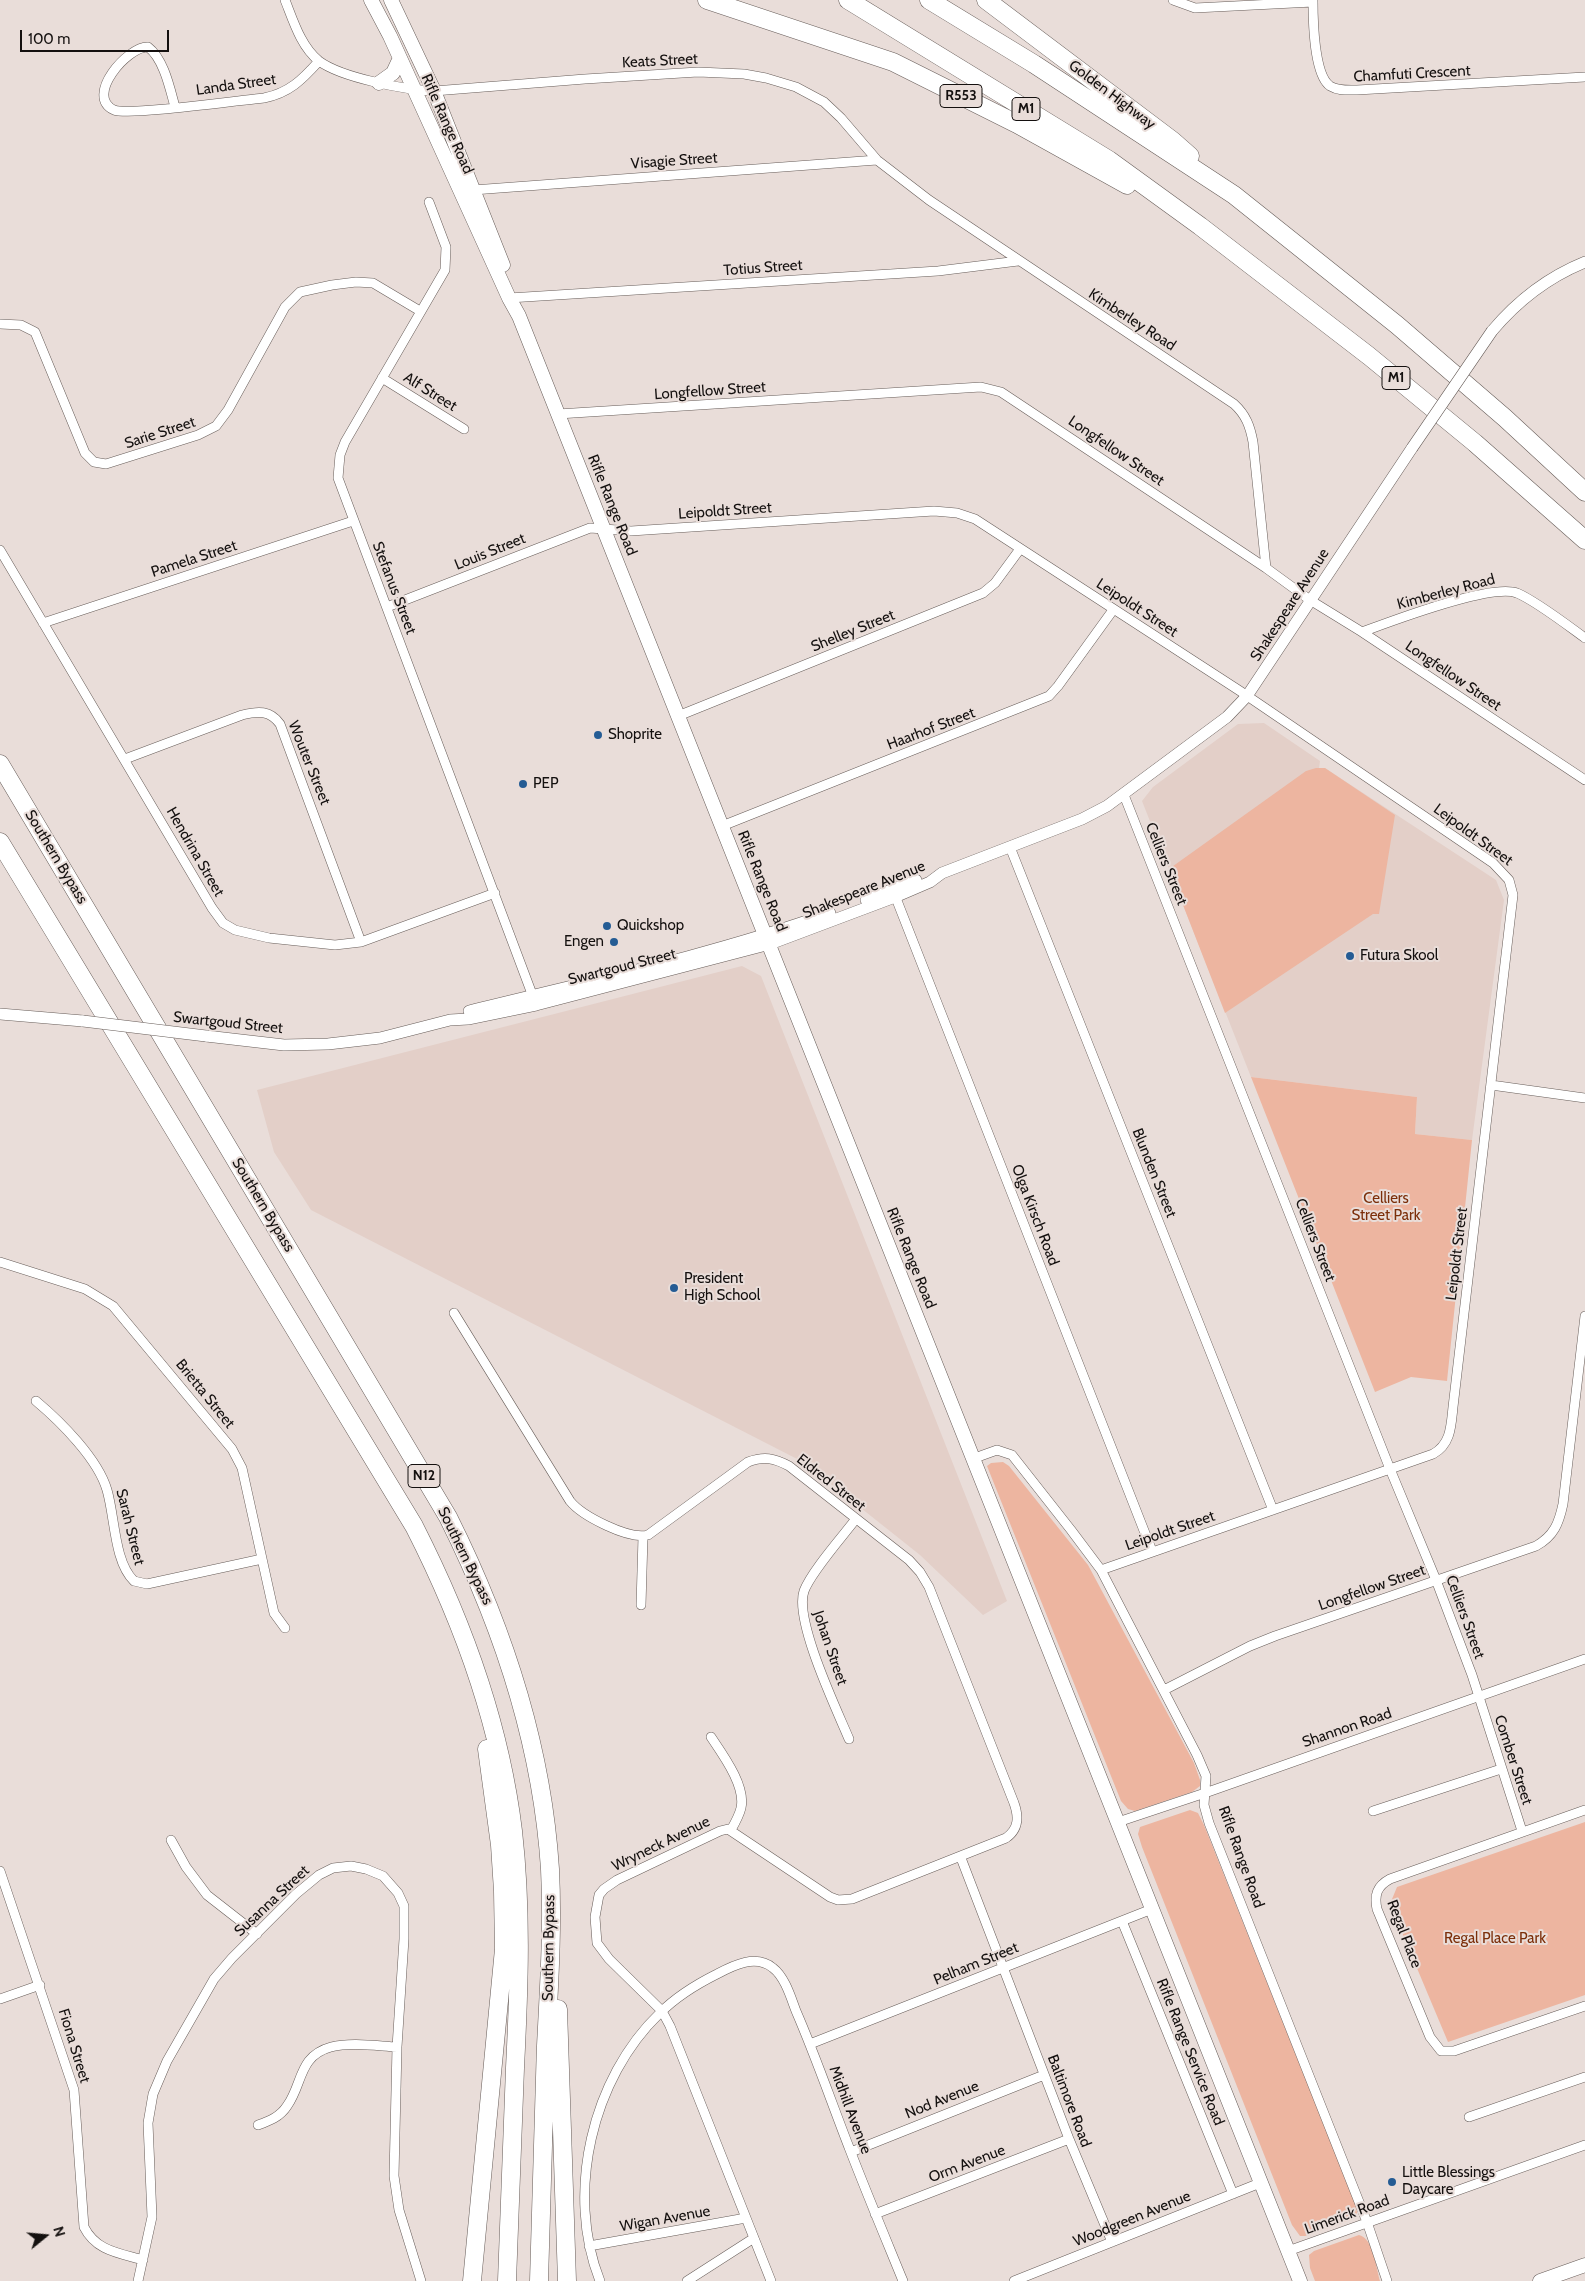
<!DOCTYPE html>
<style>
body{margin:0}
#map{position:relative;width:1585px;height:2281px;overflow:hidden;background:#e9ddd9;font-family:Cabin,sans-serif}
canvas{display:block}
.north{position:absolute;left:20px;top:2211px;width:50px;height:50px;-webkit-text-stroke:4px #e9ddd9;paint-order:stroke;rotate:73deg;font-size:14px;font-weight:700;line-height:20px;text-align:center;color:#14100f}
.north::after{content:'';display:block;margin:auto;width:18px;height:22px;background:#14100f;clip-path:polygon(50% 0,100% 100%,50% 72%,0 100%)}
.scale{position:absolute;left:20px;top:30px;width:149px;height:22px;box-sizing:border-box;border:2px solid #14100f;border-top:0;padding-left:6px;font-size:15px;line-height:18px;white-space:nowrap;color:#14100f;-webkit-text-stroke:4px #e9ddd9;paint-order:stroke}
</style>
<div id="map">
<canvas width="1585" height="2281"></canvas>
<div class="north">N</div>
<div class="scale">100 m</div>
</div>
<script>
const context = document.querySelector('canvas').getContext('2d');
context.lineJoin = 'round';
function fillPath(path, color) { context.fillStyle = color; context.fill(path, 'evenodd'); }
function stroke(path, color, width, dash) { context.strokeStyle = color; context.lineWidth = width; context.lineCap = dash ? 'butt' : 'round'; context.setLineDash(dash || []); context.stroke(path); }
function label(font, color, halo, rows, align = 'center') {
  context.font = font + ' Cabin,sans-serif'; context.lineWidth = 4; context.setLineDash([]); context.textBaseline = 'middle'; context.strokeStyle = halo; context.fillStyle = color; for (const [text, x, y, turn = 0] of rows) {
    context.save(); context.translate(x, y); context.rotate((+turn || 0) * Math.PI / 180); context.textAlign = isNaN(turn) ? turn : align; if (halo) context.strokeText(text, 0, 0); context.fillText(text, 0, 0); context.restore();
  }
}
fillPath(new Path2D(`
 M1264,723L1320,761L1319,768H1325L1496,880L1504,900L1472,1140L1415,1134L1417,1097L1251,1077L1142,801L1153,787L1238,724Z
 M742,966L761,976L1007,1601L983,1615L920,1555L803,1462L311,1210L274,1152L257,1090Z`), '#e3cfc8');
fillPath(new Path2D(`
 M1316,768H1325L1395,815L1379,914H1373L1225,1013L1169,869L1306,771Z
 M1251,1077L1417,1097L1415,1134L1472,1140L1447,1381L1411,1377L1375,1392Z
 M1003,1462L1009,1466L1088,1565L1194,1763L1200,1780V1786L1192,1792L1135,1811L1128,1809L1121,1801L987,1466L991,1463Z
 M1190,1810L1198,1813L1204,1825L1356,2205L1357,2213L1353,2219L1305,2236H1300L1292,2225L1142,1847L1138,1834L1140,1827Z
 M1585,1822V1995L1448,2042L1390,1904L1397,1887Z
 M1359,2235C1374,2239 1376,2268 1380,2281H1315L1310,2268L1309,2255L1314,2251Z`), '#edb5a0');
const minor = new Path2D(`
 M285,0C293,20 301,47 319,61C342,78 406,90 434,91L585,79L698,72L744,74L766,78L796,87L824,102L841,118L877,160L929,200L1234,404C1246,415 1250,426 1253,442L1266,568
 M1173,0L1195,8L1313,2
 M1313,0C1313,20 1314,75 1330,86C1338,91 1348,90 1357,90L1585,77
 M175,107C170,89 164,59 148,47C128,46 84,96 114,110C129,116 240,100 264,98C289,93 302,80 319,61
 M473,190L877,160
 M429,202L446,247L445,270L345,442L340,455L338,478L535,1002
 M509,298L938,271L1018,261
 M0,324L21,325L35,332L85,453L94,462L106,464L198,435L216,426L228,410L285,307L300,292L332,285L356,282L373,283L420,311
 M382,378L464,429
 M558,414L965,388L981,387L1001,392L1266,568L1310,600L1362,632L1585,780
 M0,550L212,908L223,923L235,930L269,938L335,945L361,942L495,893
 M387,607L590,528L631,531L934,511L957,513L975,519L1240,691L1493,863L1509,880L1513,895L1453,1407C1451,1426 1451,1444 1433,1454L1101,1570
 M43,623L353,521
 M1362,632C1392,621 1491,583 1517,593C1536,601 1567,625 1585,638
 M678,716L983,593L995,583L1020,549
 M125,759L242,715C258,711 270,710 280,724L361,942
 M1124,795L1390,1469L1436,1580L1472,1675L1522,1831
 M722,826L1049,696L1058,686L1113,610
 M1010,847L1273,1510
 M894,893L1152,1551
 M1491,1085L1585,1098
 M0,1262L85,1289L113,1306L232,1449L242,1468L274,1613L285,1628
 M454,1313L570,1501C582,1516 629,1540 648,1535L748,1462C764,1456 774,1458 789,1466L909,1560L920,1572L929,1587L1014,1803C1019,1817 1019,1829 1006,1838L852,1899L838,1900L830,1897L728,1829L720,1831L617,1880L604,1889L599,1895L595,1917L597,1943L609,1959L662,2011L670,2026L771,2281
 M36,1401C61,1422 98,1459 107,1490C115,1517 114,1562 134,1581L147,1584L262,1559
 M972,1459L997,1450L1012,1455L1071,1530L1101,1570L1197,1755L1206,1776L1204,1805L1209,1823L1367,2222L1387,2281
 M641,1605L643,1537
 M1164,1690L1250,1646L1275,1636L1536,1546C1554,1536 1559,1523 1563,1504L1585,1316
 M711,1737C723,1755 746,1786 741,1808C739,1816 735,1823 731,1830
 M849,1739C836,1708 794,1620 804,1591C811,1572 842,1537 855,1520
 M1585,1810L1390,1879C1377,1886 1374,1895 1377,1909L1430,2037L1441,2051H1454L1585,2006
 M1373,1811L1501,1769
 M1118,1822L1205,1793L1585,1659
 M171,1840L186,1867L207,1895L257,1934
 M961,1858L1069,2139L1112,2242
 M0,1871L74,2090L84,2227C96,2251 119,2253 143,2260
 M1122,1921L1233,2194
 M0,1999L40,1985
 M810,2044L1152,1909
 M1469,2117L1585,2077
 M258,2125C269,2121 280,2117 287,2106C303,2084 298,2056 331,2047C351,2042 377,2046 397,2047
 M851,2152L1044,2075
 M875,2214L1069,2139
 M589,2246L746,2218
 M1288,2251L1585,2145
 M138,2281L152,2217L148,2123L153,2094L167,2061L214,1979L232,1958L296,1894L319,1875L333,1868L351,1866L366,1869L383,1876L398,1893L404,1906V1939L397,2047L394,2176L399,2210L421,2281
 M600,2281C565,2193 592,2078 660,2013C676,1997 697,1984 717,1974C734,1965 756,1954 773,1968C785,1977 791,1998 796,2011C816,2057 832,2104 850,2150C867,2194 885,2237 903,2281
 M687,2281L754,2238
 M1014,2281L1260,2183`);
const tertiary = new Path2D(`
 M1492,331C1518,300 1548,277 1585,262
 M866,900L916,880
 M469,1011C590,981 712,955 830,913
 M0,1014L83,1021
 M206,1036L284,1045L328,1044L380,1038L450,1020L468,1019L536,1005L770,944L895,897L930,882L942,873L1082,819L1107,806L1227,717L1247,696L1412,448`);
const secondary = new Path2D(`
 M371,0L390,36L509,298L519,316L1300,2281
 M391,0L434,91L503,265
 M379,83L393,73L400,58
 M1540,2281L1585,2265`);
const motorway = new Path2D(`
 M707,0L893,62L1017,124L1127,185
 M848,0L1109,160L1200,226L1369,356L1475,443L1585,540
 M929,0L1034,64L1234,195L1397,325L1505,418L1585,492
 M986,0L1173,141L1190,156
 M0,764L448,1517C503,1627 542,1745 550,1869C553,1928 549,1987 546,2046C543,2124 541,2202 539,2281
 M0,842L414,1526C463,1622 500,1723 513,1831C522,1910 519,1989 515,2068C512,2139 509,2210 507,2281
 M558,2009L567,2281
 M472,2281L504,1949L503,1891L500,1845L487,1749`);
stroke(minor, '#675d59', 10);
stroke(tertiary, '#675d59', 12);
stroke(secondary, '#675d59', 15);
stroke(motorway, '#675d59', 19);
stroke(minor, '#fff', 9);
stroke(tertiary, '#fff', 11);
stroke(secondary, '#fff', 14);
stroke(motorway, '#fff', 18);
const tertiaryBridge = new Path2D(`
 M1412,448L1492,331
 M83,1021L206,1036`);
stroke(tertiaryBridge, '#675d59', 12, []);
stroke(tertiaryBridge, '#fff', 11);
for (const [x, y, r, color] of [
 [598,735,5,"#255c94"],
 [523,784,5,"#255c94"],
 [607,926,5,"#255c94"],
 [614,942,5,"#255c94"],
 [1350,956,5,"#255c94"],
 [674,1288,5,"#255c94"],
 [1392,2182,5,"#255c94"]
]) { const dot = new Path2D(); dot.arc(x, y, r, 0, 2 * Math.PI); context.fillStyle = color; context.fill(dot); stroke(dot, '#e9ddd9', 2); }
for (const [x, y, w] of [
 [961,96,42],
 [1026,109,28],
 [1396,378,28],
 [424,1476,32]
]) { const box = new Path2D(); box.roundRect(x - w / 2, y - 11.5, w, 23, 4); context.fillStyle = '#e9ddd9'; context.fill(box); stroke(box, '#14100f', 1); }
label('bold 14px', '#14100f', null, [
 ["R553",961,96],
 ["M1",1026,109],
 ["M1",1396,378],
 ["N12",424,1476]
]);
label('15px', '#14100f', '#e9ddd9', [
 ["Keats Street",660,61,-3],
 ["Chamfuti Crescent",1412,74,-3],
 ["Landa Street",236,85,-8],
 ["Golden Highway",1112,95,37],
 ["Rifle Range Road",447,124,66],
 ["Visagie Street",674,161,-4],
 ["Totius Street",763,268,-4],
 ["Kimberley Road",1132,320,33],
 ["Longfellow Street",710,391,-4],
 ["Alf Street",430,392,32],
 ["Sarie Street",160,433,-18],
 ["Longfellow Street",1116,451,34],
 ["Rifle Range Road",612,505,68],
 ["Leipoldt Street",725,511,-4],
 ["Louis Street",490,552,-22],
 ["Pamela Street",194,559,-18],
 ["Stefanus Street",394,588,69],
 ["Kimberley Road",1446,592,-15],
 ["Shakespeare Avenue",1290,605,-57],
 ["Leipoldt Street",1137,608,33],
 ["Shelley Street",853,631,-22],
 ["Longfellow Street",1453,676,34],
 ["Haarhof Street",931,729,-21],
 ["Wouter Street",309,763,68],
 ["Leipoldt Street",1473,835,36],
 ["Hendrina Street",195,852,60],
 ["Southern Bypass",56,857,59],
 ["Celliers Street",1166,864,68],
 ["Rifle Range Road",762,881,68],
 ["Shakespeare Avenue",864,890,-22],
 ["Swartgoud Street",622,967,-14],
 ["Swartgoud Street",228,1023,6],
 ["Blunden Street",1154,1173,68],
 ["Southern Bypass",263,1205,59],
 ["Olga Kirsch Road",1035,1215,69],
 ["Celliers Street",1315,1240,69],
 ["Leipoldt Street",1457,1254,-83],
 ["Rifle Range Road",911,1258,68],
 ["Brietta Street",205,1394,51],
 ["Eldred Street",831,1483,38],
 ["Sarah Street",130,1527,76],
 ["Leipoldt Street",1170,1531,-19],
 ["Southern Bypass",465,1556,64],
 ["Longfellow Street",1372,1588,-19],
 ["Celliers Street",1465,1617,70],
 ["Johan Street",830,1648,71],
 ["Shannon Road",1347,1728,-19],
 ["Comber Street",1513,1760,72],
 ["Wryneck Avenue",661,1844,-26],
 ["Rifle Range Road",1241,1857,70],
 ["Susanna Street",272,1901,-43],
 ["Regal Place",1404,1934,69],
 ["Southern Bypass",549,1948,-89],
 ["Pelham Street",976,1964,-22],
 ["Fiona Street",74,2046,73],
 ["Rifle Range Service Road",1190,2052,68],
 ["Nod Avenue",942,2100,-22],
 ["Baltimore Road",1069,2101,69],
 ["Midhill Avenue",850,2110,69],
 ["Orm Avenue",967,2164,-21],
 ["Limerick Road",1347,2215,-20],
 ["Wigan Avenue",665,2219,-10],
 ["Woodgreen Avenue",1132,2219,-22]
]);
label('15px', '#14100f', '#e9ddd9', [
 ["Shoprite",608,735],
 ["PEP",533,784],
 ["Quickshop",617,926],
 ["Engen",604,942,"right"],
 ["Futura Skool",1360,956],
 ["President",684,1279],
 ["High School",684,1296],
 ["Little Blessings",1402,2173],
 ["Daycare",1402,2190]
], 'left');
label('15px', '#7c2f0a', '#e9ddd9', [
 ["Celliers",1386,1199],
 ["Street Park",1386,1216],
 ["Regal Place Park",1495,1939]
]);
</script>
